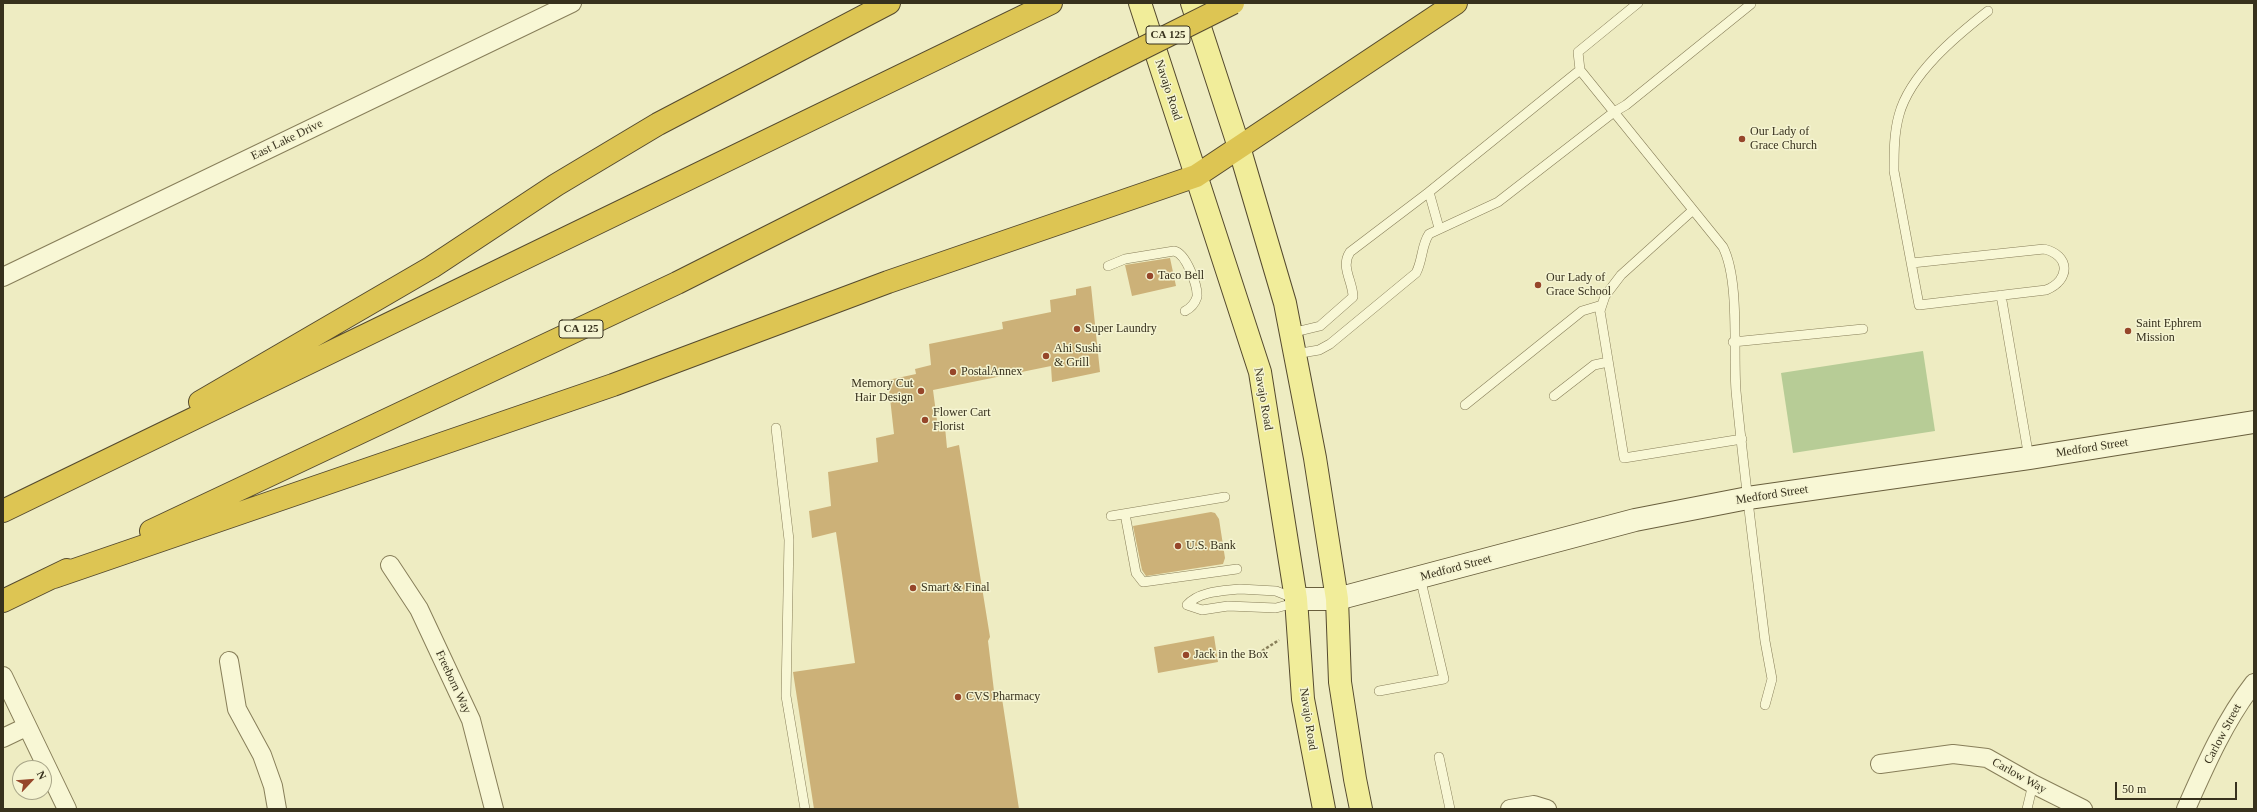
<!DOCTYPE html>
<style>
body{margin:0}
#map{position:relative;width:2257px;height:812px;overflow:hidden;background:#eeecc2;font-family:Georgia,serif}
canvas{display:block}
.frame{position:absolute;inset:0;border:4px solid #37311d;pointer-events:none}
.north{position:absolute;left:12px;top:760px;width:40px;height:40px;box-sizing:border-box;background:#f5f4d1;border:1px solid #a9a689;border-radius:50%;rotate:64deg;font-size:11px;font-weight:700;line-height:16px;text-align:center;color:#37311d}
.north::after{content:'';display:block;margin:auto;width:14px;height:18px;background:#96462a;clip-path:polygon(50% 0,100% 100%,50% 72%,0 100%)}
.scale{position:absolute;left:2115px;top:782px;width:122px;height:18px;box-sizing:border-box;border:2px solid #37311d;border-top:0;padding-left:5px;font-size:12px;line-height:14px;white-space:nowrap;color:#37311d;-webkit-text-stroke:3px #f5f4d1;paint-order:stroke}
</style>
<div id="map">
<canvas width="2257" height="812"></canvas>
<div class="frame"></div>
<div class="north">N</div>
<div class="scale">50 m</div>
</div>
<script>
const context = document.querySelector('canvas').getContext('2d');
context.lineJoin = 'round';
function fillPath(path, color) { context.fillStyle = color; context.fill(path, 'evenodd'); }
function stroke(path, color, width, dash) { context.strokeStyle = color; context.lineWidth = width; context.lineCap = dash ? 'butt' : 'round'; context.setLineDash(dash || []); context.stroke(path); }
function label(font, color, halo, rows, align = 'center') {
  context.font = font + ' Georgia,serif'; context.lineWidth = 3; context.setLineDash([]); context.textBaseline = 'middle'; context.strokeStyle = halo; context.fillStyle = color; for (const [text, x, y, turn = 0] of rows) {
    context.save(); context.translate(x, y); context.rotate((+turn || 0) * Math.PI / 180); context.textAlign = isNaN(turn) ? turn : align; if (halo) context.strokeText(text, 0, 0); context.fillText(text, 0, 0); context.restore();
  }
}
fillPath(new Path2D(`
 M1923,351L1935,431L1793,453L1781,373Z`), '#b7cc96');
fillPath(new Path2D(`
 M1170,258L1176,286L1132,296L1125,265Z
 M1091,286L1100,372L1052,382L1051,366L933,390L938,428L945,427L947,448L959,445L990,637L988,641L994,691L1001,692L1019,809H814L793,672L855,663L836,532L812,538L809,511L831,506L828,472L878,462L876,438L894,434L888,380L916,374L915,369L931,365L929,344L1003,329L1002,322L1051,312L1050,300L1076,295V289Z
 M1211,512L1215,513L1219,519L1225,558L1223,564L1146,576L1142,570L1133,526Z
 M1214,636L1218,662L1158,673L1154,647Z`), '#ccb178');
const lane = new Path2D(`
 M1638,3L1578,52L1580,70L1614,112L1626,105L1751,4L1749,3
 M1693,210L1621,275L1605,296L1600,311L1624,458L1742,439
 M1439,228L1429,192L1580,70
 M1912,263L2044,249C2070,255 2071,280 2046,290L1919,305L1894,171C1894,152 1894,133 1899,115C1910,74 1956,36 1988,11
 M1108,266L1125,259L1174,251C1186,253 1198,286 1197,297C1195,303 1191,308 1185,311
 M2001,295L2029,458
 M1291,333L1320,326L1353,297C1353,281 1340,267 1350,252L1429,192
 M1733,342L1863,329
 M1295,354L1319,350L1330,344L1416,273C1423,260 1421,246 1429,234L1498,202L1614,112L1723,247C1740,281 1733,351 1736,391C1744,474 1755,558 1765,641L1772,679L1765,705
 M1554,396L1594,365L1608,362
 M1465,405L1582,311L1602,305
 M776,428L789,540L786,696L805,809
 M1125,514L1136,573L1143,582L1237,569
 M1111,516L1225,497
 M1240,589L1276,591L1296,599L1287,605L1276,608L1228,606L1202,610L1187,605C1199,591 1223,591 1240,589Z
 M1379,691L1444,679L1420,577
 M1439,757L1450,809
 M2027,809L2033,784`);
const street = new Path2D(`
 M3,277L572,3
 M390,565L419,609L471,720L494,809
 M229,661L237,709L262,755L273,786L277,809
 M3,676L67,809
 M3,738L26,727
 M1880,764L1953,754L1987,758L2033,784L2083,809
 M1510,809L1534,805L1547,809
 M2186,809C2205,766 2225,720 2254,683`);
const secondary = new Path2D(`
 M1296,599H1337L1635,520L1748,498L2029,458L2254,422`);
const primary = new Path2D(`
 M1140,3L1260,372L1296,599L1303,699L1324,809
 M1192,3L1239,147L1285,303L1315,458L1337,599L1340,682L1355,779L1361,809`);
const highway = new Path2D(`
 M200,402L432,267L556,185L658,124L889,3
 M3,511L1051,3
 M151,531L677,283L1103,68
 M54,577L613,385L888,282L1196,176L1456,3
 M3,601L67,570`);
stroke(lane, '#877e59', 10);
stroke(street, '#877e59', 20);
stroke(secondary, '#695f3d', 24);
stroke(primary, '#554a2e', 24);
stroke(highway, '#554a2e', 24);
stroke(new Path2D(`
 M1262,651L1279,640`), '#877e59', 2.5, [3, 2]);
stroke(lane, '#f8f7d5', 9);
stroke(street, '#f8f7d5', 18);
stroke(secondary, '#f8f7d5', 22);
stroke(primary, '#f1ed9a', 22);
stroke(highway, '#ddc553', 22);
const highwayBridge = new Path2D(`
 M1103,68L1233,3`);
stroke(highwayBridge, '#554a2e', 24, []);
stroke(highwayBridge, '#ddc553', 22);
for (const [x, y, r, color] of [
 [1742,139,4,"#96462a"],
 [1150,276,4,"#96462a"],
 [1538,285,4,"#96462a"],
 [1077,329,4,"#96462a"],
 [2128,331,4,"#96462a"],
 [1046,356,4,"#96462a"],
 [953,372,4,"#96462a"],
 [921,391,4,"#96462a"],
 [925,420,4,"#96462a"],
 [1178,546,4,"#96462a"],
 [913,588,4,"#96462a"],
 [1186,655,4,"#96462a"],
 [958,697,4,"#96462a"]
]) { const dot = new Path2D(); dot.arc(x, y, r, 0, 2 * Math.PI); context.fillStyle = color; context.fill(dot); stroke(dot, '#f5f4d1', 1.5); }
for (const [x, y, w] of [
 [1168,35,44],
 [581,329,44]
]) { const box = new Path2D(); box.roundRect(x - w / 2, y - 9, w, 18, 3); context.fillStyle = '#f5f4d1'; context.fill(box); stroke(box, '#37311d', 1); }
label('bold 11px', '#37311d', null, [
 ["CA 125",1168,35],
 ["CA 125",581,329]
]);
label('12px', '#37311d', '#f5f4d1', [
 ["Navajo Road",1168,90,72],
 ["East Lake Drive",287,140,-26],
 ["Navajo Road",1263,399,80],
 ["Medford Street",2092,448,-9],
 ["Medford Street",1772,495,-9],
 ["Medford Street",1456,568,-15],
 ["Freeborn Way",453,682,65],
 ["Navajo Road",1308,719,81],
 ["Carlow Street",2223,734,-62],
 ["Carlow Way",2019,776,29]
]);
label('12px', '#37311d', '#f5f4d1', [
 ["Our Lady of",1750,132],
 ["Grace Church",1750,146],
 ["Taco Bell",1158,276],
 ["Our Lady of",1546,278],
 ["Grace School",1546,292],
 ["Saint Ephrem",2136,324],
 ["Mission",2136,338],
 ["Super Laundry",1085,329],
 ["Ahi Sushi",1054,349],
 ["& Grill",1054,363],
 ["PostalAnnex",961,372],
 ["Memory Cut",913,384,"right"],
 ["Hair Design",913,398,"right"],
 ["Flower Cart",933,413],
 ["Florist",933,427],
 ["U.S. Bank",1186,546],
 ["Smart & Final",921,588],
 ["Jack in the Box",1194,655],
 ["CVS Pharmacy",966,697]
], 'left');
</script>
